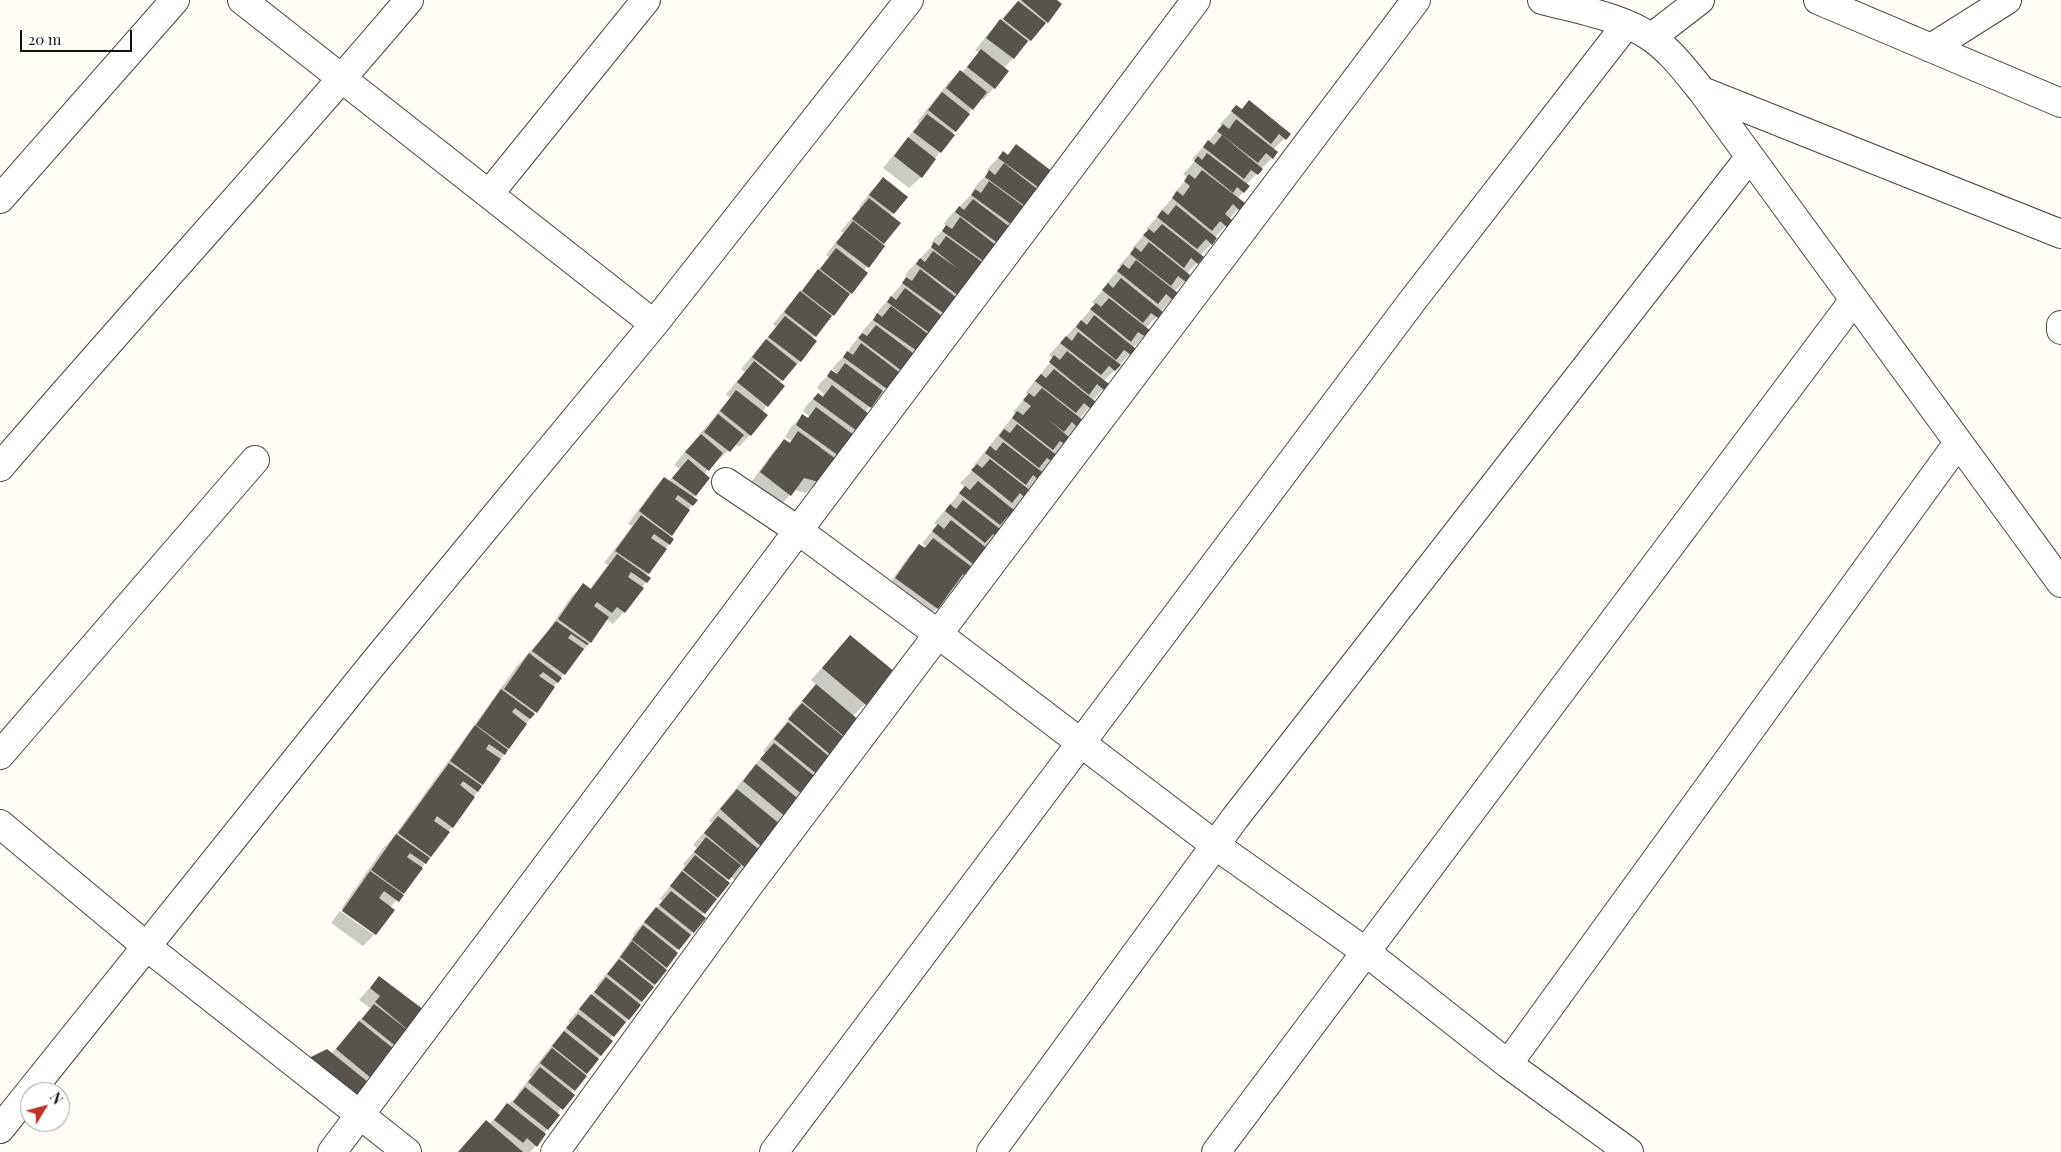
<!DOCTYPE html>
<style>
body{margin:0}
#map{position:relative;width:2061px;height:1152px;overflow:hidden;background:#fffdf5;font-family:"Playfair Display",serif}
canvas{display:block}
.north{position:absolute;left:20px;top:1082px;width:50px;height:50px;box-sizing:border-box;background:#fff;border:1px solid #a0a0a0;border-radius:50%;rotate:53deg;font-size:14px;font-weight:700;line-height:20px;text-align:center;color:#111}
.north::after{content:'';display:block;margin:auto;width:18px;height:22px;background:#bd322d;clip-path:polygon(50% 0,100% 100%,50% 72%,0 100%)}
.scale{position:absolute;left:20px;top:30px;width:112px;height:22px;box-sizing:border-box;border:2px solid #111;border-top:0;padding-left:6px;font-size:15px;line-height:18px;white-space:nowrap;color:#111;-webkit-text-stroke:4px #fff;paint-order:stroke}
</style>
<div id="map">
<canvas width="2061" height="1152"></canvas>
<div class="north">N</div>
<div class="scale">20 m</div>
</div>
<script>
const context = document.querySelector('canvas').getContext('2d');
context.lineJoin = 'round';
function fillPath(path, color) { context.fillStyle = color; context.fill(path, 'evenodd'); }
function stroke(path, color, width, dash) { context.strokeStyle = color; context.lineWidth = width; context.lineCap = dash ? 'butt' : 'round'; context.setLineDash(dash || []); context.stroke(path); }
fillPath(new Path2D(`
 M1019,0H1055L1047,22L1004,68L994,88L983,100L980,98L921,177L909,188L883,168L919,124L917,122L948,83L960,71L961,73L979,53L975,50L989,33Z
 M1236,107L1289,134L1273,150L1276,153L1272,158L1246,185L1248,187L1237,199L1238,209L1229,219L1226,226L1214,238L1211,244L1200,256L1197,263L1186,274L1185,281L1174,292L1172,299L1145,329L1149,331L1133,348L1130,354L1104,381L1108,384L1092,401L1094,402L1079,419L1078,427L1067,437L1070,440L1039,480L1028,491L1025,498L1013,511L1018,515L957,590L952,587L937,608L925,620L885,590L908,557L920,545L923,548L925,546L922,543L937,526L934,523L965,487L960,483L976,467L974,465L1015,414L1013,412L1028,395L1025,393L1053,359L1049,355L1095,305L1092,302L1108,285L1106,284L1121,267L1119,266L1134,249L1132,248L1148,231L1146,229L1162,212L1161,211L1175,195L1173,194L1188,178L1183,174L1195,161L1192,159L1222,126L1220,124Z
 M1017,146L1052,173L930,333L865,412L856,430L818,481L806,493L794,490L779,507L749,485L773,452L784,441L788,443L791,441L785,437L791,427L802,416L806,419L809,416L803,411L806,406L818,394L822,397L824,394L817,388L820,383L832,372L835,374L837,373L832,369L836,364L848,352L851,346L863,333L862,332L866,327L877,315L876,314L880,309L907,278L905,276L908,271L933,245L931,243L935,238L947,226L944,224L947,219L976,190L974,189L978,183L990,172L987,170L991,165L1003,153L1006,156Z
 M883,179L893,213L890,216L883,243L864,271L867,273L812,339L815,341L800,361L779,383L750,435L739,447L735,444L704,474L696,495L692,498V505L669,537V544L646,576L649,578L624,612L613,624L606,619L590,642L553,687L431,856L390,908L393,910L375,935L341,909L384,847L391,840L517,666L548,631L571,597L583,585L589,590L608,565L604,563L632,526L628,524L653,490L664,478L669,481L680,469L674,465L730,398L726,394L745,372L741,369L776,327L773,324L829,257L826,255L843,233L841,231L860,208L859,207L871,191Z
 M839,648L865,704L853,716L858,721L735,880L730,876L726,881L717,897L701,916L704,919L675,952L677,953L628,1019L609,1040L611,1042L571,1093L536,1146L530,1152H458L486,1121L489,1124L518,1095L517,1094L531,1077L529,1076L541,1059L570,1023L568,1022L598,988L596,986L610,970L634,935L633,934L663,901L660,899L685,866L683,864L697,848L693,845L712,823L709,821L765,753L763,751L793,714L791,713L817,685L811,680Z
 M340,911L374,935L363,946L331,923Z
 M379,977L427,1013L366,1081L331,1054L370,1008L359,1000Z`), '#0003');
fillPath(new Path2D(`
 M1021,0H1057L1062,4L1048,23Z
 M1018,1L1046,23L1031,41L1003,19Z
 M1000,19L1028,41L1014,59L986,38Z
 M981,49L1009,71L995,89L967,67Z
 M960,70L987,92L973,110L946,88Z
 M942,92L970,114L956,132L928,110Z
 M1249,100L1291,134L1286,140L1279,134L1271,144L1231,111L1236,105L1242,109Z
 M927,114L955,135L941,153L913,132Z
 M1236,119L1278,152L1273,159L1266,153L1258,163L1217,131L1223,124L1229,129Z
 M1222,135L1263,169L1258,175L1251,170L1244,179L1203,147L1208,140L1214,145Z
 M908,137L936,159L922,178L894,156Z
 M1016,144L1053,172L1042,190L998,158L1003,151L1008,155Z
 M1207,153L1250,186L1244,193L1237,187L1233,193L1194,161L1198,156L1202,160Z
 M1004,163L1041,192L1029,209L985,177L989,170L995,175Z
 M1202,170L1245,203L1239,210L1233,204L1225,214L1232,220L1227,227L1220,221L1212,231L1172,198L1177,191L1183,196L1190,186L1184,181L1189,174L1195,179Z
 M883,177L908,197L894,214L869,195Z
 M989,181L1027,209L1015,227L971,195L975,189L981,193Z
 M869,198L901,223L884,244L852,219Z
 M973,199L1010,227L999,244L955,212L959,206L964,210Z
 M1176,205L1217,238L1212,245L1206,239L1197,249L1157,217L1162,210L1168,215Z
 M960,217L997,246L986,263L942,231L946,225L952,229Z
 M853,221L885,246L869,268L836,243Z
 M1162,224L1204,257L1198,264L1191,258L1184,268L1143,235L1149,229L1154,233Z
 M946,236L985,264L959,296L916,264L920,258L925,262L933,251L957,268L931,247L934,242L939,246Z
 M1149,242L1190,275L1186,282L1178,276L1171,286L1130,254L1135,247L1141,252Z
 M836,248L868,273L852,294L820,269Z
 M1136,260L1178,293L1173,300L1166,294L1158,304L1117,271L1123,264L1129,269Z
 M818,269L850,294L834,316L802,291Z
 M920,269L957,298L946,315L902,283L906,277L912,281Z
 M1121,278L1163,312L1158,318L1151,313L1143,323L1102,290L1108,283L1113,288Z
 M905,288L942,316L931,334L887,302L891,296L896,300Z
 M800,291L832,316L816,337L784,312Z
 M1109,298L1151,331L1146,337L1138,332L1131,342L1090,309L1096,303L1101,307Z
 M891,306L928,334L917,351L873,320L877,313L882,317Z
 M1094,315L1136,349L1131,355L1124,350L1116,360L1076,327L1081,320L1087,325Z
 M785,316L817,341L801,362L768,337Z
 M876,325L913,353L902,371L858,338L862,333L867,336Z
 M1078,332L1121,365L1115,371L1109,366L1101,375L1060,343L1066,336L1072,341Z
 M766,339L797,364L783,381L752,357Z
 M861,343L899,372L887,389L843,357L847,351L853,355Z
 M1067,351L1109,384L1104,390L1097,384L1089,395L1049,362L1054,355L1060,360Z
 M754,361L785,386L768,407L737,382Z
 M845,363L883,391L871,408L827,376L831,370L837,374Z
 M1054,369L1096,402L1091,409L1084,403L1076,413L1035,381L1041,374L1046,378Z
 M832,385L869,414L857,431L813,399L818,393L823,397Z
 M1042,388L1084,421L1078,428L1072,422L1064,432L1049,420L1072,440L1067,446L1060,441L1053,450L1012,418L1017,411L1023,415L1031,406L1023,400L1029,393L1034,397Z
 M736,390L768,415L751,436L720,411Z
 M816,407L854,435L839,456L796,425L802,414L808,418Z
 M718,414L744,435L730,452L704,432Z
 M1017,424L1059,457L1054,463L1047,458L1039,468L999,436L1004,429L1010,433Z
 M798,431L836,459L819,482L804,478L791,496L760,472L784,439L790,443Z
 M701,434L723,453L709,471L685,452Z
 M1003,442L1046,475L1040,481L1033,475L1026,485L985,453L990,446L996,451Z
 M688,459L710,478L696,496L672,478Z
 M990,459L1032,492L1026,499L1020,493L1012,503L971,470L977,464L982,468Z
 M664,477L698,500L693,506L678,495L675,499L690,510L672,536L639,511Z
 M978,481L1020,515L1015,521L1008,516L1000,525L959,493L965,486L970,490Z
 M963,500L1005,533L1000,539L993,534L985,543L945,511L950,504L956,509Z
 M641,515L674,539L670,545L654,534L651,538L667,549L649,574L615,551Z
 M951,520L993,553L988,559L981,554L973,564L932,531L938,524L944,529Z
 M933,538L976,570L969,579L963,574L938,609L895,578L919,544L925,548Z
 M617,554L651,578L647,583L631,572L628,577L644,588L625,613L617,607L612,613L597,602L594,606L609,617L591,643L558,619L583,583L591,589Z
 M556,621L589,644L587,645L571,634L568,638L584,649L565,675L532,651Z
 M850,635L895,672L866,705L822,668Z
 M529,653L562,678L558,683L543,672L539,676L555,687L537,713L504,689Z
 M816,684L860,721L846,738L802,701Z
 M501,689L535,714L530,719L515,708L512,712L527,724L509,749L476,725Z
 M802,703L846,739L832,756L788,719Z
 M788,722L832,759L818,775L774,739Z
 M475,725L508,750L505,755L489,744L486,749L501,759L483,785L450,761Z
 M774,743L818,779L804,796L760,759Z
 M449,763L482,786L478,792L463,781L460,785L475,797L453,828L437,816L434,821L450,832L431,857L398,833Z
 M756,764L801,801L787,818L743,781Z
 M737,789L781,825L763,848L720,809Z
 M718,816L762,852L748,870L704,833Z
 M396,834L430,858L426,864L410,853L407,857L423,868L404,894L371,870Z
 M706,837L741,865L729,880L694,852Z
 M695,855L730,883L718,898L683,870Z
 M370,871L404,895L399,902L384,891L379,898L395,910L376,935L342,911Z
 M682,871L717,899L705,914L670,886Z
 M671,891L706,918L694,933L659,905Z
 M656,907L691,935L679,950L644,922Z
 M643,925L678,953L667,968L632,940Z
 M632,941L667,970L655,985L620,957Z
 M619,959L654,987L642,1002L607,974Z
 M379,976L428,1013L413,1034L375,1002L380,996L370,988Z
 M606,977L641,1005L629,1020L594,992Z
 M591,994L626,1022L614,1037L579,1009Z
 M374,1004L409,1031L397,1047L362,1019Z
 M578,1014L613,1041L601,1056L566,1028Z
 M359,1021L394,1049L371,1078L336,1049Z
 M564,1031L599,1059L587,1074L552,1046Z
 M552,1048L587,1076L575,1091L540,1063Z
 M327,1049L368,1082L357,1097L309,1058Z
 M540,1067L575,1095L563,1110L528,1082Z
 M525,1087L560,1115L548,1130L513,1102Z
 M507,1103L546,1134L537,1147L527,1138L523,1143L494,1120Z
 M486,1120L523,1152H458Z`), '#59534d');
const minor = new Path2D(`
 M242,0L654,324
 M1542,0C1576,9 1623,17 1652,38C1672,52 1687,73 1702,91L2061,583
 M1818,0L2061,103
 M1652,37L1700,0
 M1931,48L2007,0
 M1702,91L2061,234
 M489,194L646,0
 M0,199L175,0
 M2061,325V330
 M0,467C135,310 275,158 409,0
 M726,482L799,531L938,634L1215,845L1366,952L1508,1064L1629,1152
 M0,755L255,460
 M0,824L146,946L407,1152
 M1508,1064L1958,443
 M0,1129L372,665L654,324L909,0
 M332,1152L1196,0
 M555,1152L749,885L1416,0
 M774,1152L1413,300L1626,25
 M991,1152L1235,818L1749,158
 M1216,1152L1854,300`);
stroke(minor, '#444', 30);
stroke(minor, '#fff', 28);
</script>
